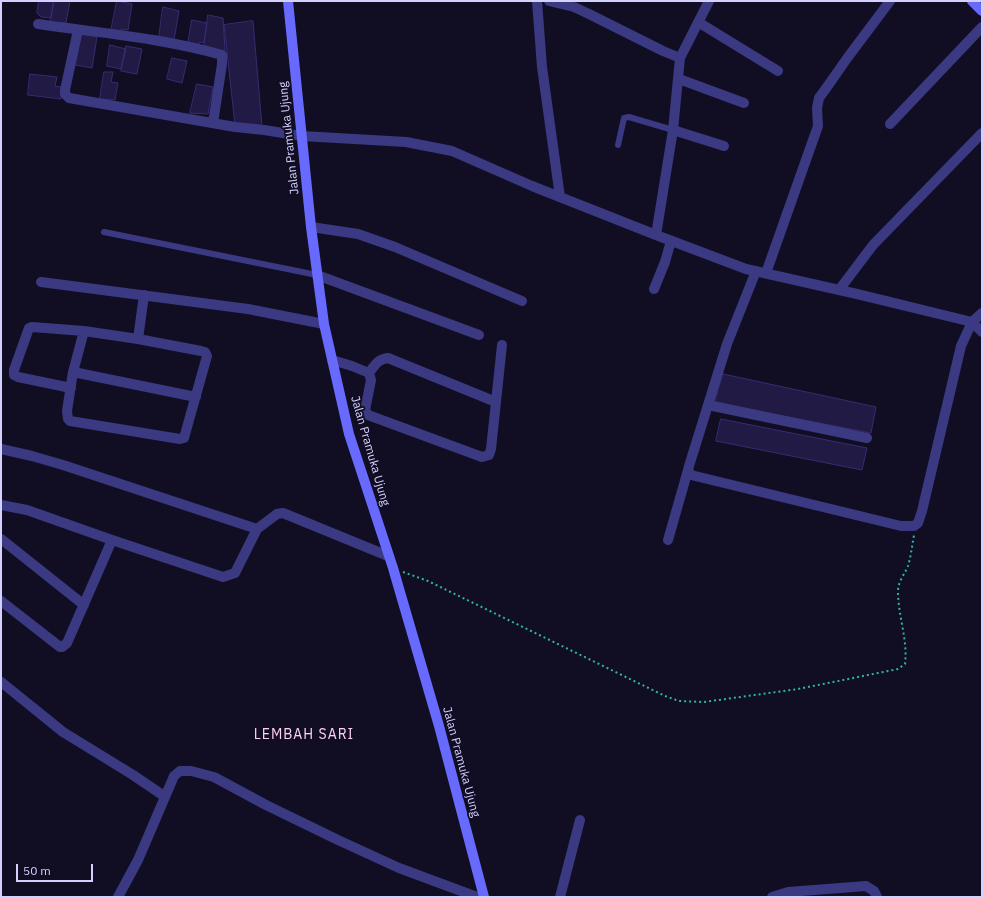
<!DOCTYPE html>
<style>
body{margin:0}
#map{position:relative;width:983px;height:898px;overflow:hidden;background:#110e24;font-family:"IBM Plex Sans",sans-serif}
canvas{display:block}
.frame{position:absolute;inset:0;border:2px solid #d5d1ff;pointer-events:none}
.scale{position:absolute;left:16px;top:864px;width:77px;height:18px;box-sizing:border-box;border:2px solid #d5d1ff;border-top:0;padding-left:5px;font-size:12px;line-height:14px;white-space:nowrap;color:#d5d1ff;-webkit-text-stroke:3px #110e24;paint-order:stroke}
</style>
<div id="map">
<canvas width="983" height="898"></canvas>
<div class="frame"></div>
<div class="scale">50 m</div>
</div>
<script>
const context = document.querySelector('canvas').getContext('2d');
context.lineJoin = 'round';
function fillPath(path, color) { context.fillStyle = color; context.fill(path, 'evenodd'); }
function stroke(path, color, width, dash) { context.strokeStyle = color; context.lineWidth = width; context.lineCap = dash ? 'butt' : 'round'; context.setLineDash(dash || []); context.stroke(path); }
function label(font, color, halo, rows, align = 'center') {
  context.font = font + ' "IBM Plex Sans",sans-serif'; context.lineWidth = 3.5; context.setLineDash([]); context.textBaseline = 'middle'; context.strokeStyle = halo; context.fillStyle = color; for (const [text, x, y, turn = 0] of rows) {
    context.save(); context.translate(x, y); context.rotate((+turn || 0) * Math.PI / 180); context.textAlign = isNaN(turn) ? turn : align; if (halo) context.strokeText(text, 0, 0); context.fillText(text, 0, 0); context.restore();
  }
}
const building = new Path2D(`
 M39,1H54L51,18L41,17L37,13Z
 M54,1H70L66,23L50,24Z
 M117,1L132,4L128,30L121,29L120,32L111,31Z
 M163,7L179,11L174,40L159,38Z
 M208,15L223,18L225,51L204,48Z
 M192,20L207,23L204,43L200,42L198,46L188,44Z
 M253,21L262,127L235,125L224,25Z
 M80,34L97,37L92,68L75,65Z
 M110,45L126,49L121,69L107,66Z
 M126,46L142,49L137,74L121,71Z
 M172,58L187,61L182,83L167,79Z
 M104,72H113L111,82L118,83L115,100L100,99Z
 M30,74L57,77L55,86L62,87L61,99L28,95Z
 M197,84L213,87L208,114L190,113Z
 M723,374L876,407L871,433L715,403Z
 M721,419L867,448L862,470L716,441Z`);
fillPath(building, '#211a44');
stroke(building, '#372c70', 1);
stroke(new Path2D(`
 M403,572L428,581L665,696L679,701L704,702L798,689L898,669L905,664C908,640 898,616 898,591C898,581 905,574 908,566C911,556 912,546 914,535`), '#2fb5a8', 2, [2, 3]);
stroke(new Path2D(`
 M618,145L624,118L629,117L673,130
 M104,232L317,275`), '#3a3982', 6);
stroke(new Path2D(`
 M537,1L542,67L560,197
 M549,1L574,7L589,14L663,51L680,58L709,1
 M698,22L778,71
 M38,24C100,33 162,38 222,55V64L213,123
 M78,30L65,90V94L69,98L235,127L264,130L302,136L406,142L452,151L532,186L656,235L746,269L857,294L972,322
 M679,79L744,103
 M890,124L982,27
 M673,130L724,146
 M311,227L358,234L395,247L522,301
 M656,235L673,130L680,58
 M756,271L727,344L689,466L688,470L691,475L901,526H914L918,523L922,511L961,346L972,322L982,313
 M766,273L818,126L817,108L819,98L827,87L848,57L890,1
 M317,275L479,335
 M41,282L248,309L324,324
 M654,289L665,262L671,241
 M839,290L873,245L982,133
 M972,322L982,332
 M84,331L73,372L67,411L68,419L70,421L180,439L184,438L207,356L205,352L201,351L138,339
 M332,360L352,366L369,373L371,380L365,410L368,415L482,457L489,455L491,449L502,345
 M73,372L196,397
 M369,373C375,365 378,359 388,358L496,402
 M71,388L18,377L14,375V370L29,328L32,327L84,331L138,339L144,295
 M708,405L867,438
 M1,449L32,456L63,465L257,529L277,514L283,513L388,556
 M1,505L27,510L112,540L223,577L235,573L257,529
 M1,539L84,605
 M668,540L688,470
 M1,601L60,647H62L67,643L112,540
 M1,682L63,732L133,775L164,796
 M118,897L138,860L174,776L180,771H191L214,777L266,805L338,840L399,868L477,897
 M560,897L580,820
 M772,897L788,892L866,886L874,891L877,897`), '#3a3982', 10);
stroke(new Path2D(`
 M288,1L311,227L324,324L349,434L393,568L439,726L484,897
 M972,1L982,11`), '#686afe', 10);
label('12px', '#d5d1ff', '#110e24', [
 ["Jalan Pramuka Ujung",289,138,-96],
 ["Jalan Pramuka Ujung",370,451,74],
 ["Jalan Pramuka Ujung",461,762,75]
]);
context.letterSpacing = '1px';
label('14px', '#ffd3f0', '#110e24', [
 ["LEMBAH SARI",304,735]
]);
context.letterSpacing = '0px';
</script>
